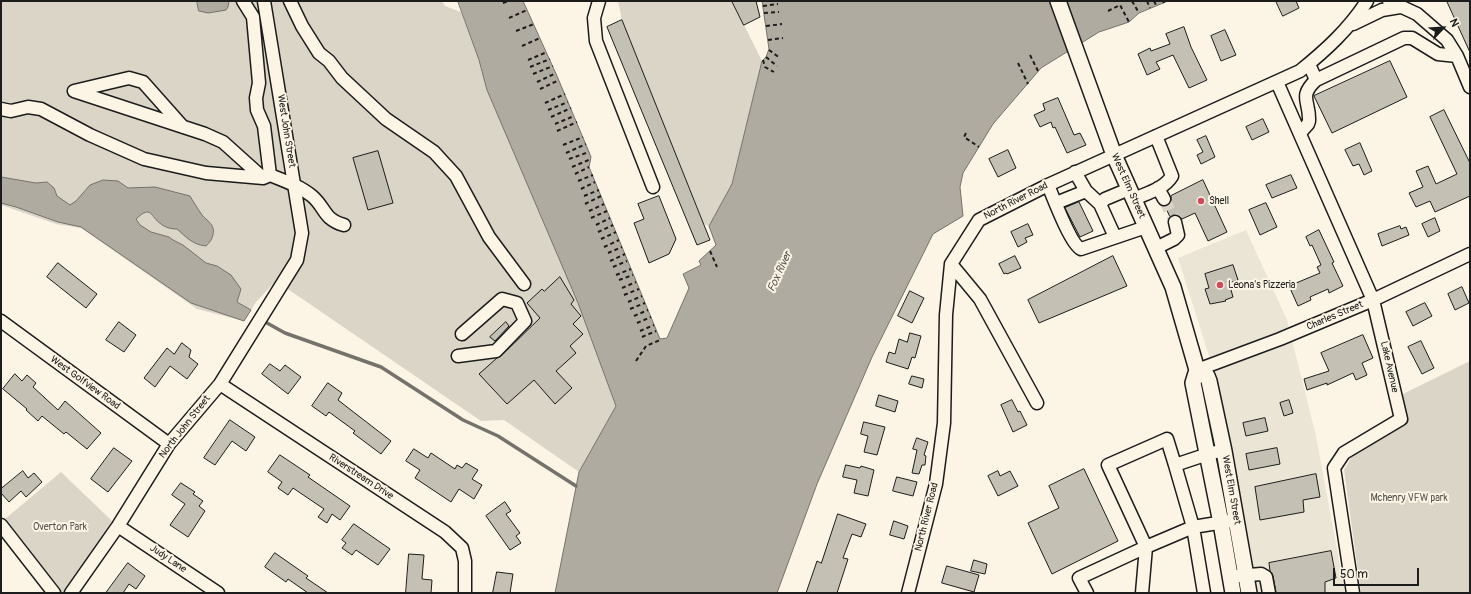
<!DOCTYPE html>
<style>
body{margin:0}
#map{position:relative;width:1471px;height:594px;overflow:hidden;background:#fcf5e5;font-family:Pangolin,sans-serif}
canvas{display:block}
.frame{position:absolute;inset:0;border:2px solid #1c1c1c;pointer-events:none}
.north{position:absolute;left:1423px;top:8px;width:40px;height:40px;-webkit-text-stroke:3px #fcf5e5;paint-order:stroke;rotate:65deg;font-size:11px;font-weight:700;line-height:16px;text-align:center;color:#1c1c1c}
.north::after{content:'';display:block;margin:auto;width:14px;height:18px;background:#1c1c1c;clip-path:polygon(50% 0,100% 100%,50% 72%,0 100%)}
.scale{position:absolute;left:1333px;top:568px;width:86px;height:18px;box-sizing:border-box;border:2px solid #1c1c1c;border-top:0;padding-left:5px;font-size:12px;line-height:14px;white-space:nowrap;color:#1c1c1c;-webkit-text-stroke:3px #fcf5e5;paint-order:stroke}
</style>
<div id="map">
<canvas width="1471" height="594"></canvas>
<div class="frame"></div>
<div class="north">N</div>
<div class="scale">50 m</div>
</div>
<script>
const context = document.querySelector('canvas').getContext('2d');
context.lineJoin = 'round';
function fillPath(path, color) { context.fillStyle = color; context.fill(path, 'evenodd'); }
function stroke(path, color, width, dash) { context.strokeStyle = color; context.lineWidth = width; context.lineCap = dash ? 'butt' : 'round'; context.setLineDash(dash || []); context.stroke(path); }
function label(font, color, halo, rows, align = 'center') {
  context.font = font + ' Pangolin,sans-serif'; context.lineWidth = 4; context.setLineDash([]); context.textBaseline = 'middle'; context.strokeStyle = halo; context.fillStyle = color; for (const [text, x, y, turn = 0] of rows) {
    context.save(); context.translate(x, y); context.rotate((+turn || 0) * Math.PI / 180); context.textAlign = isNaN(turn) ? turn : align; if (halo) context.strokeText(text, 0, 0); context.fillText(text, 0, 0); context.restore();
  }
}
fillPath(new Path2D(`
 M1246,230L1287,320L1316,436L1345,593H1253L1209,356L1178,258Z`), '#ebe5d6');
fillPath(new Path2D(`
 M1,1H442L445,6L461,12L479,60L487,90L578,303L616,406L579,472L504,420L481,421L276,281L256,302L244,321L197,309L81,228L56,224L1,205Z
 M618,1H732L762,61L732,184L709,226L704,224L622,20Z
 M1470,361V593H1361L1344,470L1351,458L1405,424L1403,394Z
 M61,472L112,521L66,593H60L5,519Z`), '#dbd5c8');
const water = new Path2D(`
 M197,1H229L228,7L226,10L208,13L199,11Z
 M458,1H523L557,76L589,152L591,157L589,167L660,339L667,338L689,288L683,274L701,265L699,261L716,245L709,226L732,184L762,61L766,57L769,49L762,1H1168L1139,13L1129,22L1099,32L1041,68L993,124L963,173L960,187L963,216L933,234L872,357L817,484L777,593H555L579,472L616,406L578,303L487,90L479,60Z
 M1,177L36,183L47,182L54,188L57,196L70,205L76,201L90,185L103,180L118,181L128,188L155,187L190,196C194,203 198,209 202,215C204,218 207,219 209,222C217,229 213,240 206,246C193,245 186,237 177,229C172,229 166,228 161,224C150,217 152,204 136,219L140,225L151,232L169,237L173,240L183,245L206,263L217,266L231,275L241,289L237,302L251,310L244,321L191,303L81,227L58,222L16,207L1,203Z`);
fillPath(water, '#b0aba1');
stroke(water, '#75726c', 1);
stroke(new Path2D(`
 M267,323L285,333L381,367L463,420L498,436L576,486`), '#75726c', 3.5);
const building = new Path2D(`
 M732,1H756L760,17L744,25Z
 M1276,1H1296L1299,8L1283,16Z
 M1447,1H1470V52Z
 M622,20L710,240L697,245L607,27Z
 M1184,27L1191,47L1207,80L1189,88L1173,55L1156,62L1160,69L1147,75L1138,54L1150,48L1151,51L1170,44L1166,34Z
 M1225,30L1236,55L1221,61L1211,36Z
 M1390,61L1407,97L1332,133L1314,96Z
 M1058,98L1074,135L1080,133L1086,145L1067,153L1055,127L1053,128L1051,122L1040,127L1034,115L1045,110L1043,104Z
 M1444,110L1470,163V196L1435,212L1430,201L1416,207L1409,193L1423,187L1416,171L1428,166L1436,184L1457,174L1430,117Z
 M1263,119L1269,132L1252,140L1246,127Z
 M1206,136L1215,157L1201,164L1197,155L1203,152L1197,140Z
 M1360,143L1372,171L1364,175L1359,164L1353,166L1345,150Z
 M1008,150L1016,168L998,177L989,159Z
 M378,151L393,203L368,210L353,158Z
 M1291,175L1297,188L1272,198L1266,185Z
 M1203,180L1227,232L1208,241L1195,213L1182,219L1177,215H1173L1170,217L1165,206L1171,203V196Z
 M659,196L676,239L669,254L649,263L634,223L644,219L638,204Z
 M1079,202L1093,231L1080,237L1065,208Z
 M1266,203L1277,227L1260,235L1249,210Z
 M1435,218L1440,231L1428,237L1422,224Z
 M1028,224L1033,235L1025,238L1027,242L1018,247L1011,232Z
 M1400,226L1401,229L1406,227L1409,235L1382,246L1378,234Z
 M1319,230L1334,262L1332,263L1343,286L1329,293L1328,289L1310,297L1311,300L1298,306L1289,286L1320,273L1317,267L1321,265L1312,245L1310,246L1306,237Z
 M1015,256L1021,268L1007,274L1006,273L1004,274L999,264Z
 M1113,256L1127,286L1039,323L1028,300Z
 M58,263L97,294L86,308L47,277Z
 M1233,265L1238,280L1229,283L1233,297L1225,300L1226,301L1210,304L1205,289L1209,288L1205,274Z
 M560,277L574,300L571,304L581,316L573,324L583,334L570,346L576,353L556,371L572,388L555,404L534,380L507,404L479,374L497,358L501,356L540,318L527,303L542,289L544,291Z
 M1462,287L1469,303L1455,310L1448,294Z
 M910,291L924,298L912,323L898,316Z
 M1425,303L1432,316L1413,326L1406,312Z
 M119,322L136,335L124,352L106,340Z
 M506,322L509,326L495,341L490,337Z
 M910,333L921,336L915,358L912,357L908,369L886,362L889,352L895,354L899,339L907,342Z
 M1363,335L1373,358L1362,363L1367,375L1356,380L1353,373L1327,385V383L1307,390L1304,379L1329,371L1321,353Z
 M1421,341L1434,368L1422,374L1408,347Z
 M182,343L191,350L189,357L198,364L187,379L170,366L155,387L144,378L167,348L174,354Z
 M270,364L280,371L285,365L301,377L288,394L262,374Z
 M15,374L22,381L27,375L36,383L33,387L58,410L65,401L101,433L87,449L66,432L64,434L42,416L38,421L26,410L27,409L3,389Z
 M912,376L924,379L922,388L909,384Z
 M328,383L342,393L338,400L391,441L381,454L353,433L355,431L329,412L326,416L312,406Z
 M879,395L898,401L895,412L876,406Z
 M1012,400L1018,412L1020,411L1027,425L1013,432L1001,405Z
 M1289,400L1293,413L1284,416L1280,403Z
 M1265,418L1268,431L1246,436L1243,423Z
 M230,420L255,437L246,451L232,441L215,465L204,458Z
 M864,422L885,427L877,455L864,452L868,436L861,434Z
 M917,438L928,442L924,455L926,456L925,465H922L919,474L912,473L917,450L913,449Z
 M114,448L132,461L108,492L91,479Z
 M1277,448L1280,464L1249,470L1246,454Z
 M414,449L428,458L431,453L455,469L457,465L462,468L466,463L478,470L472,479L482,485L474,499L459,489L451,502L415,478L420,470L406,461Z
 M280,455L310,475L308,477L350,506L340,520L332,514L327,523L318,517L324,509L293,488L288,495L278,488L282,482L268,472Z
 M846,465L860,468L861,466L874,470L868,496L854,493L857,480L843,477Z
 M1084,469L1118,541L1052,574L1028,523L1059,508L1049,486Z
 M23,471L28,478L34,473L42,482L26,497L21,491L9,502L1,493V489Z
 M998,471L1000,476L1010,471L1018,486L998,496L988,476Z
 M1316,474L1320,497L1303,500L1304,512L1260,520L1255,487Z
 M897,477L917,482L913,496L893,491Z
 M181,483L195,492L193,494L203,501L199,506L205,511L188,537L170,525L185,504L172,495Z
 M505,502L511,511L506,514L520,533L516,536L521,543L510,550L486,516Z
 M838,514L866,524L861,537L852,534L843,558L848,559L837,593H806L817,561L821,563Z
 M894,521L908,526L904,539L890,535Z
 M354,524L390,549L378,565L356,550L352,555L342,548L346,543L342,540Z
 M1331,551L1336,578L1325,582V593H1276L1273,576L1270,571L1269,563Z
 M275,553L308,576L306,578L328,593H308L288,579L286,582L265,567Z
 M409,554L424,555L422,579L432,580L431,593H406Z
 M974,560L987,564L985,574L971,571Z
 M128,563L145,576L136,589L129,584L123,593H106Z
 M947,566L979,575L974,592L942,583Z
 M497,572L513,574L510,593H493Z`);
fillPath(building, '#c4c0b3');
stroke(building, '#1c1c1c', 1);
stroke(new Path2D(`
 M1164,199L1175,222`), '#dad4c7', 12, [12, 6]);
const minor = new Path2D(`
 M243,1L253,17L259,83L256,98L257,110L264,126L270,175
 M290,1L302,26L319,53L329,61L342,78L386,119L434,152L456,176L489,237L524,284
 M599,1L594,18L596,41L653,187
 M1389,1L1417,14L1447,40L1457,56L1470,87
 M1353,24L1382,10L1400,7V4
 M1309,64L1316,80L1404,38H1412L1438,54L1457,56
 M1277,82L1373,300L1401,419L1344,453L1334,468L1353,593
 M1,109L11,111L28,107L41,109L90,135L144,159L206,173L263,178L270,175C285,181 300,186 312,196C326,208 323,219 344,225
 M183,127L143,82L129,78L74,91L205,134L223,142L263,178
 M1300,133L1308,124L1309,121C1310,101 1298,97 1316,80
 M1075,172L1086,191L1100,204L1115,237
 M1048,185C1053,197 1071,245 1081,249L1146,227
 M1158,188L1164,199
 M1134,199C1147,193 1164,189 1172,176L1156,136
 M1056,203L1086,191
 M1100,204L1105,199L1129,189
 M1156,248L1174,239L1178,235L1175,222
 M951,264L980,299L1037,403
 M1,321L169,444
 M458,356L496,351L525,321L517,303L502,299L462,334
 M1197,370L1280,339L1373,300L1470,254
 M220,384L445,532L462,548L465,561V593
 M1224,450L1208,454L1175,465L1167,439L1108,465L1146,547L1193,527L1230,521
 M1175,465L1193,527L1204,593
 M1,525L54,593
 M118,526L218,593
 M1237,576L1261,574L1266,577L1269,593
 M71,593L118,526L169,444L220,384L297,260L302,233L264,1
 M908,593L936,484L944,423L946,315L951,264L979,220L1048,185L1300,71C1326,50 1349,29 1367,1
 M1087,593L1079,578L1146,547L1142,593`);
const major = new Path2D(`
 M1058,1L1114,155L1173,287L1197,370L1193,383L1221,523L1233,593
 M1197,370L1207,376L1209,381L1224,451L1249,593`);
stroke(minor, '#1c1c1c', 15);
stroke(major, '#1c1c1c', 18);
stroke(new Path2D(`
 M1132,1L1139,13
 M1147,1L1150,8
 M1154,1L1156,5
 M1163,1L1164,3
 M503,3L508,1
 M763,6L778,4
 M1108,11L1120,5L1129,22
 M764,13L779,12
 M509,18L527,10
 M766,26L782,24
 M516,31L534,24
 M768,40L783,38
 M522,46L540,38
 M769,50L780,58
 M1030,55L1038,71
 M766,57L777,66
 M528,60L547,52
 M763,60L765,67L774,72
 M1018,63L1028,84
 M530,67L550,59
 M533,74L553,66
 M537,82L556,73
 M540,89L559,80
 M545,103L565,94
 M548,110L568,102
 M551,117L571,108
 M555,124L574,116
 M557,131L577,122
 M966,133L964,137L979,147
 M563,145L583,137
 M566,153L586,144
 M569,159L589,152
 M572,167L591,159
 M575,174L589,167
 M578,181L593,175
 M581,189L595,182
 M584,196L599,190
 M585,204L601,196
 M589,211L604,204
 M591,218L607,211
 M596,225L610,218
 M598,232L613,225
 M601,239L616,232
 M604,247L619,240
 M710,251L717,267
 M608,253L622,247
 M610,261L625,254
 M613,267L627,261
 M616,275L631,269
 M619,280L633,275
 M622,288L636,282
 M624,295L639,289
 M628,302L642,296
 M630,309L645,303
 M634,316L648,310
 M637,323L651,317
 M640,331L654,325
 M642,337L656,331
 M636,361L646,346L660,340`), '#1c1c1c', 2, [4, 3]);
stroke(minor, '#fcf5e5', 12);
stroke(major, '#fcf5e5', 15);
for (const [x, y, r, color] of [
 [1201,201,4,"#d1495b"],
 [1220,285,4,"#d1495b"]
]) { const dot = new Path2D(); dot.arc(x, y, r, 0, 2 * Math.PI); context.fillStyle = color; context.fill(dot); stroke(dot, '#fcf5e5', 1.5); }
label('10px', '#1c1c1c', '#fcf5e5', [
 ["West John Street",286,131,81],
 ["West Elm Street",1128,186,66],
 ["North River Road",1016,201,-27],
 ["Charles Street",1335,316,-23],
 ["Lake Avenue",1389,367,77],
 ["West Golfview Road",85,383,36],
 ["North John Street",185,427,-52],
 ["Riverstream Drive",361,477,33],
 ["West Elm Street",1231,490,80],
 ["North River Road",927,517,-76],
 ["Judy Lane",168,559,34]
]);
label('10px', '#1c1c1c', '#fcf5e5', [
 ["Shell",1209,201],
 ["Leona's Pizzeria",1228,285]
], 'left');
label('10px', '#555450', '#fcf5e5', [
 ["Mchenry VFW park",1409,498],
 ["Overton Park",60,527]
]);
label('italic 11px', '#575551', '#fcf5e5', [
 ["Fox River",780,272,-65]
]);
</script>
